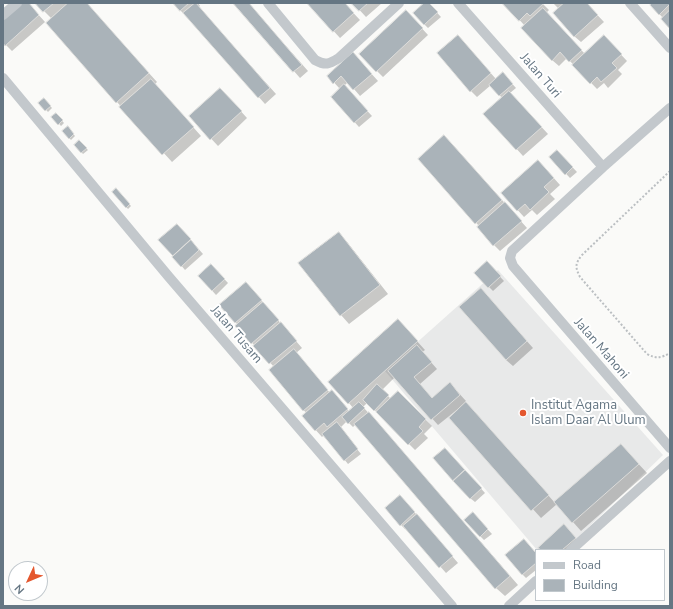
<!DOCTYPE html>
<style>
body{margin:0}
#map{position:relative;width:673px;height:609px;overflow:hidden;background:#fafaf8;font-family:"Nunito Sans",sans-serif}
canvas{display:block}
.frame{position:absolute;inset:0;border:4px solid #657683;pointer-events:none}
.legend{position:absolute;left:535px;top:549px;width:130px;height:52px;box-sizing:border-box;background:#fff;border:1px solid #c1c8cd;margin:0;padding:5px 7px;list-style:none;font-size:12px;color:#657683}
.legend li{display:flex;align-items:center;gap:8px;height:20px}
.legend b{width:20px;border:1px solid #c1c8cd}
.north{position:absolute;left:8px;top:561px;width:40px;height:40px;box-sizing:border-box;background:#fff;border:1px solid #c1c8cd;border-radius:50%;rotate:226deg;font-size:11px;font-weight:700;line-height:16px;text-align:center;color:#657683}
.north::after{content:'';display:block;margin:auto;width:14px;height:18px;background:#e4572e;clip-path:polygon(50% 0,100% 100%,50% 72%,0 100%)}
</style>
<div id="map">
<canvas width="673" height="609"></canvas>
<div class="frame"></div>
<ul class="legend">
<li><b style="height:5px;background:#c3c8cc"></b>Road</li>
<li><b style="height:11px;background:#aab3b9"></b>Building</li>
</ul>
<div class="north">N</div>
</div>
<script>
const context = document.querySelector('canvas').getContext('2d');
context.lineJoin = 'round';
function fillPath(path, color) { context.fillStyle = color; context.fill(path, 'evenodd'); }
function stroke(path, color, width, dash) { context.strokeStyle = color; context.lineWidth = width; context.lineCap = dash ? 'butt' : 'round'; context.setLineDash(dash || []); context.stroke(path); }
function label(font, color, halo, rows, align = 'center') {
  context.font = font + ' "Nunito Sans",sans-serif'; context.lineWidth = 4; context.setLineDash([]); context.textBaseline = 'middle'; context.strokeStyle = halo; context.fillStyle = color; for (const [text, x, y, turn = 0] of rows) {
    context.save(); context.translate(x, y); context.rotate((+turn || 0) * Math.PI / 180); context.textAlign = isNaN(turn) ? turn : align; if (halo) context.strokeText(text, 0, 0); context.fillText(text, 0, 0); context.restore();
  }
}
fillPath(new Path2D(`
 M498,270L663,455L565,550H537L385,371Z`), '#e8e9e9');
fillPath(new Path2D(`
 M23,3H28L45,22L12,51L3,42V21Z
 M36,3H86L157,82L155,84L201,136L172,162L117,102L52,19Z
 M174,3H198L200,6L198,7L276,94L265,104L187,16V17L180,10Z
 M234,3H248L308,71L300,78Z
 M308,3H344L360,20L340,38Z
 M353,3H382L366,17Z
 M426,3H428L441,17L428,28L414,14Z
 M504,3H542L549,10L546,13L585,54L610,43L627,61L618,70L622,74L608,88L604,83L597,89L567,58L559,66L552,60L525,26Z
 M553,3H586L604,22L581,42L574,36L559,9Z
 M654,3H670V27L663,18L651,5Z
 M406,11L428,35L383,77L377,71Z
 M464,43L496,79L507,78L516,88L510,93L548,134L523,156L485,114L502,98L491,85L477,97L471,91Z
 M359,60L378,81L360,96L348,82L344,86L372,116L359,127L332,97L340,89L328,76Z
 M227,96L247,118L218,146L190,116Z
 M44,99L52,108L48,112L40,103Z
 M56,114L64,123L61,126L53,117Z
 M68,128L75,136L71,140L63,131Z
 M79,141L88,150L83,154L75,145Z
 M453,145L527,228L500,251L494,245L479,226L419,159Z
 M557,151L577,172L570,178L550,157Z
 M544,167L560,185L550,194L555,199L537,215L532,210L524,217L502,193Z
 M116,189L131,206L128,209L113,192Z
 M181,229L203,254L185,270L160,240Z
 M338,233L347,242L388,294L349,324L341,315L300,264Z
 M211,265L228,283L216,295L199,276Z
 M491,267L504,281L493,291L489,287Z
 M252,290L302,348L296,353L330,393L338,398L349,412L353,408L349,403L406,329L425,350L422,352L437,369L420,384L432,399L456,390L466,401L465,402L475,412L555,503L621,445L647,473L581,531L557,504L541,518L450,418L459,410L458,409L438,425L395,377L382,390L391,399L398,392L432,426L424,434L428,438L415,450L379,414L367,403L363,407L377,422L518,585L505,596L496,588L356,424L353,427L347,421L340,428L361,454L348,464L324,435L322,437L303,416L307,413L303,410L274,367L237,326L238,325L220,305Z
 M487,296L533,348L513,366L506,360Z
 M449,453L485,493L475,502L470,498Z
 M404,500L458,563L446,573L406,528L405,529L401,525Z
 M477,518L492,534L484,540L480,536Z
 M568,530L579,542L571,550H542Z
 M536,553V570L526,578L522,574Z`), '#0003');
const building = new Path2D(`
 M21,3H29L39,15L5,46L3,43V19Z
 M35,3H54L43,12Z
 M68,3H87L149,73L116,103L46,23Z
 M173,3H189L180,11Z
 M195,3H196L270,88L258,98L183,13Z
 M233,3H249L302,65L293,72Z
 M307,3H345L354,13L333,32Z
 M351,3H368L359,11Z
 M424,3H429L438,12L424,25L413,13Z
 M502,3H544L530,16L527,13L519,21Z
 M564,3H587L598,15L574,37L553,13Z
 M652,3H670V4L659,15L650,5Z
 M543,8L582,50L569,62L560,52L552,61L521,28Z
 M406,10L423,28L376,72L359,54Z
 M670,10V29L661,19Z
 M458,35L491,73L470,92L437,53Z
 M604,35L622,54L612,63L617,68L601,82L597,77L590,84L572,65Z
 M353,52L372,74L353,90L341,76L333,84L327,76Z
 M503,72L513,84L499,96L489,85Z
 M151,79L194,127L162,155L119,107Z
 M344,84L368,111L354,123L331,97Z
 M220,88L242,111L210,140L189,116Z
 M509,91L542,127L516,150L483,114Z
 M44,98L51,106L45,111L38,103Z
 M56,113L63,120L58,125L51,117Z
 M68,126L74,134L69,139L62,131Z
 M444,135L502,200L475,224L418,159Z
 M79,140L87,148L81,153L74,145Z
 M557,150L573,167L565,175L549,157Z
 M538,160L554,178L544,187L549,192L530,210L525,204L517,211L501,193Z
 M116,188L130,204L126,208L112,192Z
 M505,202L522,221L493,246L477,227Z
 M177,224L191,239L173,256L158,240Z
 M339,232L380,285L340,316L298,263Z
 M191,240L199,250L181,267L172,257Z
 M487,261L501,276L488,288L474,273Z
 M211,264L225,279L212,291L198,276Z
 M246,282L262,300L235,323L219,305Z
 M481,288L527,341L506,360L459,307Z
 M263,302L279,320L251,344L235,326Z
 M398,319L418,341L348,404L328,382Z
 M281,322L297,341L269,364L253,346Z
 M417,345L432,362L414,377L432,398L450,382L460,395L431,420L388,371Z
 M294,349L328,390L303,411L269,370Z
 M377,384L389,395L374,411L363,400Z
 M332,390L348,409L327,427L324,423L315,431L302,416Z
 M398,391L426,419L419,427L423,431L408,445L376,412Z
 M359,402L365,408L348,424L342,417Z
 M466,402L549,495L531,511L449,418Z
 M369,412L510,576L495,589L354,424Z
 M337,422L358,449L344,461L322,434Z
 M621,444L639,464L572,523L554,502Z
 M445,448L465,470L453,481L433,458Z
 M465,470L482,488L470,499L453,481Z
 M400,495L415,512L400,526L385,508Z
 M473,512L488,529L480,537L464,520Z
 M417,514L453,556L439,568L403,526Z
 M564,524L576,538L562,550H541L538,548Z
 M524,539L536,553V563L522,575L505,555Z`);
fillPath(building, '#aab3b9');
stroke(building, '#dcdcda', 1);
stroke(new Path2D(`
 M670,171L582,255C575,264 575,267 580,277L647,354C656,359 661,358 670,353`), '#bbbfc2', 2, [2, 2]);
stroke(new Path2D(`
 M268,3L315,60C326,66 329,64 339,58L399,3
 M458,3L603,167
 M630,3L670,48
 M3,15L17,3
 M3,78L169,277L452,606
 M670,108L603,167L512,251L510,258L513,266L670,448
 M571,550L670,461
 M509,606L536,581`), '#c3c8cc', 10);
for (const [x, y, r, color] of [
 [523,413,4,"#e4572e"]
]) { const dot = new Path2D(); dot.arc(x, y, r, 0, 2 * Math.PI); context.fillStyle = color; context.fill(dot); stroke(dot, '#fff', 1.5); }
label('13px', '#657683', '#fff', [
 ["Jalan Turi",540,76,49],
 ["Jalan Tusam",236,335,49],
 ["Jalan Mahoni",601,349,49]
]);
label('13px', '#657683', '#fff', [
 ["Institut Agama",531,406],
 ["Islam Daar Al Ulum",531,421]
], 'left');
</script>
